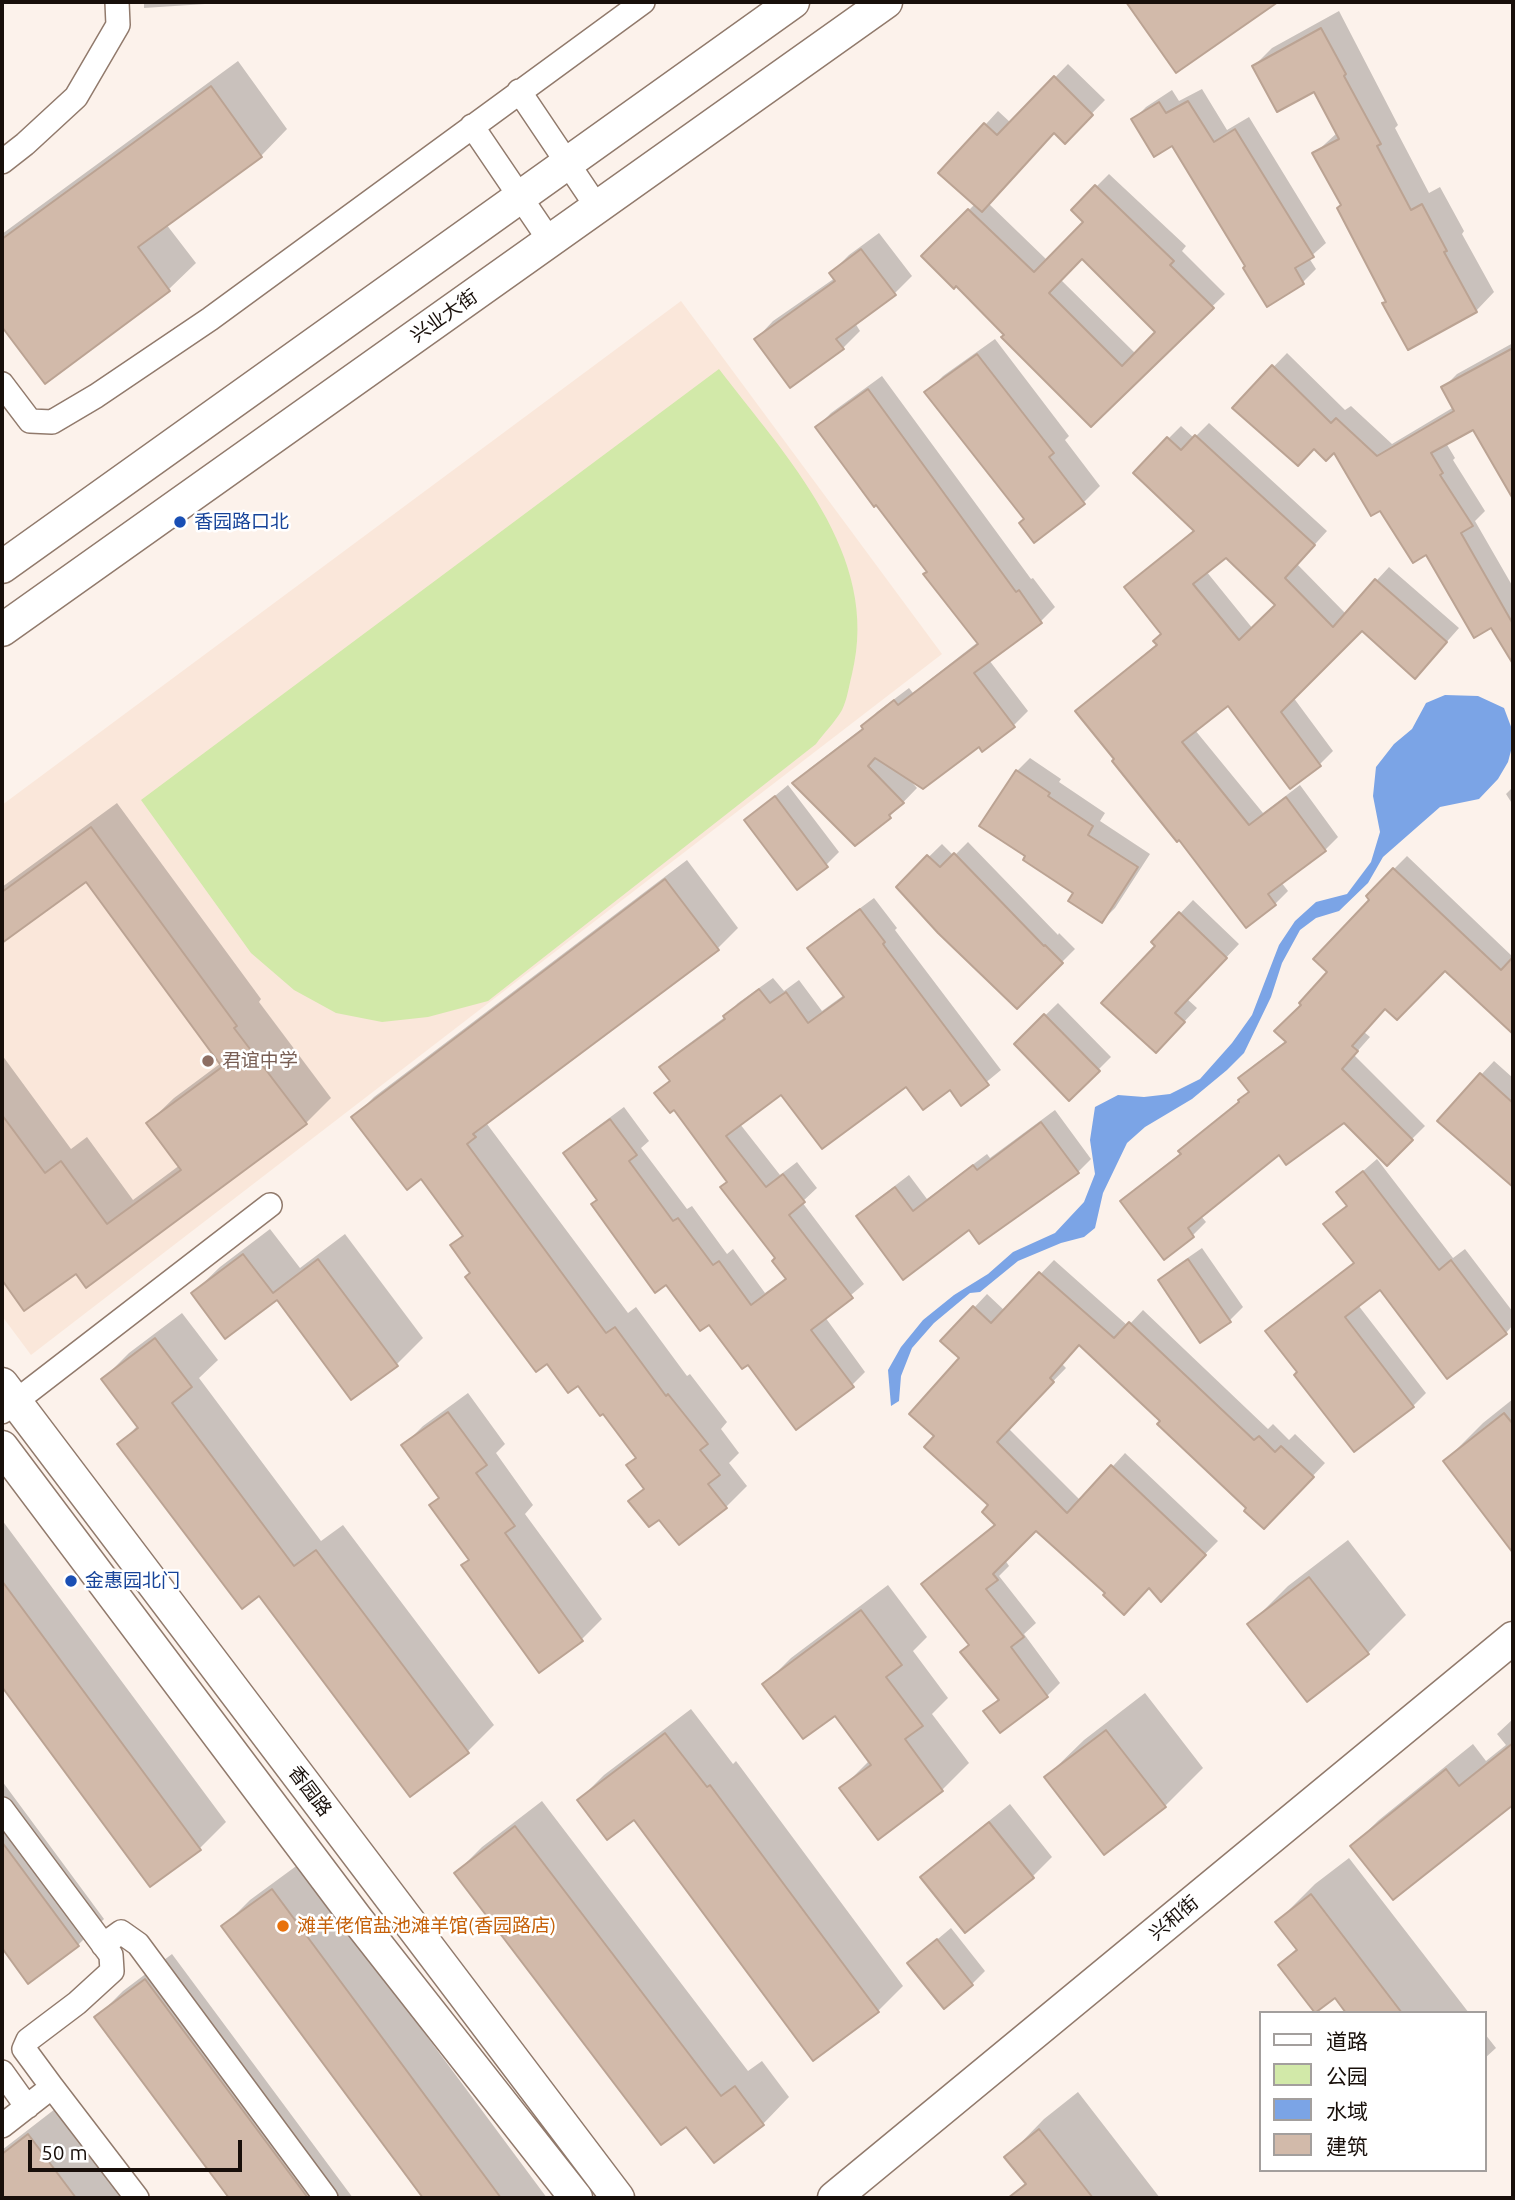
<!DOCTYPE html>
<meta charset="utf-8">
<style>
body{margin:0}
#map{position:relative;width:1515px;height:2200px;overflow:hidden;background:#fcf2eb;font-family:Ubuntu,"Noto Sans SC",sans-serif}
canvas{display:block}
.frame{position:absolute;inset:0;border:4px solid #180f0a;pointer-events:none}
.legend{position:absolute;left:1259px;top:2011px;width:228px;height:161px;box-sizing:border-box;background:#fff;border:2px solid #a39f9d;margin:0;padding:9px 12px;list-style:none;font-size:21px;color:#180f0a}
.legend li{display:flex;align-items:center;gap:14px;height:35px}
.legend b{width:35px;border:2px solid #a39f9d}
.scale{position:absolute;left:28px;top:2140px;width:214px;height:32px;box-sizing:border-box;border:4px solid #180f0a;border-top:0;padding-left:9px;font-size:21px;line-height:24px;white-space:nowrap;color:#180f0a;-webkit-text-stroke:5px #fff;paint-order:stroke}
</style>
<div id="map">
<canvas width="1515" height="2200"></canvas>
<div class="frame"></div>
<ul class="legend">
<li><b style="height:9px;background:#fff"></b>道路</li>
<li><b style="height:19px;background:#d2e9a9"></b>公园</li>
<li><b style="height:19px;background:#7ba4e6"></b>水域</li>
<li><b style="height:19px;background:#d2baaa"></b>建筑</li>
</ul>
<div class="scale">50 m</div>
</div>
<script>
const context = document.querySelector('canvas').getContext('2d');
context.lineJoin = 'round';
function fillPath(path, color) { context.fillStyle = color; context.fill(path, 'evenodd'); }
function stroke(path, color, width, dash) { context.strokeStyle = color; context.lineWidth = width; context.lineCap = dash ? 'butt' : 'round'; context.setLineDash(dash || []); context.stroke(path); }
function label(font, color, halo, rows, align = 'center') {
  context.font = font + ' Ubuntu,"Noto Sans SC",sans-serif'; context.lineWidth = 5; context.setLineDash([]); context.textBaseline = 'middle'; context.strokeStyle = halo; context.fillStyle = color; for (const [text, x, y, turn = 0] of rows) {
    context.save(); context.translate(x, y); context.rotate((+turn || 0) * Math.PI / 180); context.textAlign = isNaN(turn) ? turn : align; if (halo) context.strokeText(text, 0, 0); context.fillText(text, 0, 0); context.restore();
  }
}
fillPath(new Path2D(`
 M681,301L942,654L31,1355L2,1316V805Z`), '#fae7da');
fillPath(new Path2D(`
 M719,369C786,457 882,555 852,674C849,686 847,700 842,710C835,722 824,733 816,744L488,1001L428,1017L382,1022L336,1013L294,990L251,953L141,800Z`), '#d2e9a9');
fillPath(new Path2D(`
 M1445,695L1478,696L1504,708L1513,732V743L1508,762L1498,779L1479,799L1440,807L1383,857L1368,883L1339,911L1316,918L1300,930L1282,963L1271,997L1244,1053L1227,1070L1192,1099L1145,1127L1127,1143L1103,1193L1095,1228L1084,1237L1061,1243L1018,1261L980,1292L970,1293L934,1323L912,1348L901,1376L899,1401L891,1406L888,1370L901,1347L923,1320L954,1295L988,1274L1013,1252L1055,1233L1084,1202L1095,1174L1090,1140L1095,1107L1118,1095L1144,1097L1170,1094L1200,1079L1232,1043L1252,1015L1279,945L1295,921L1316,902L1347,894L1371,862L1380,832L1373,796L1376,767L1394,744L1412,729L1426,703Z`), '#7ba4e6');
fillPath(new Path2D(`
 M144,2H207L205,4L144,8Z
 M1142,2H1275L1177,71L1134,9Z
 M1339,11L1398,125L1395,128L1429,193L1440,187L1464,231L1462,234L1494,292L1476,311L1387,301L1343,204L1314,154L1337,133L1315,90L1254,66L1272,48Z
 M238,61L287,129L261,156L166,224L196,263L169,289L45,382L2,324V234Z
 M1068,64L1105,100L1065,141L1054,131L988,203L1048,261L1086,222L1073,210L1109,174L1186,246L1182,251L1225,294L1091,424L1006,334L956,284L923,256L975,204L941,173L998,111L1011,123ZM1082,256L1157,332L1136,354L1060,279Z
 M1202,89L1227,130L1249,117L1326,243L1309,258L1316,269L1303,282L1268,304L1247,266L1172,143L1133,120L1146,107L1172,90L1179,101Z
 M879,233L912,276L895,293L855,323L860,331L843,348L756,339L773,321L835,278L831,273L849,255Z
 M995,339L1069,436L1065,440L1100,486L1084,502L1026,519L927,392L943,376Z
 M1513,343V495L1474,428L1446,443L1455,458L1453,460L1485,511L1475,521L1513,587V661L1492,626L1427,553L1380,508L1334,450L1314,447L1234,408L1287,353L1345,410L1351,406L1392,444L1454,407L1443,388L1457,374Z
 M882,376L1031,579L1033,578L1055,607L1041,621L989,660L1028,711L1014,725L910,780L917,788L890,816L855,843L795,783L809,769L864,727L877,712L909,688L913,693L978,642L929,572L817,427L831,413Z
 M1209,423L1327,531L1297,564L1346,614L1389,567L1459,628L1428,663L1362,629L1293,697L1333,751L1320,764L1290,786L1229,703L1195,730L1263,813L1300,785L1338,837L1325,850L1281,882L1288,891L1275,904L1116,759L1078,711L1158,643L1163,634L1126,588L1195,529L1168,439L1181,426L1194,438ZM1226,556L1278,605L1253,629L1206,571Z
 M1030,758L1061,779L1059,782L1105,813L1100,821L1150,854L1115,908L1102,921L1075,892L1017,771Z
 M788,785L839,852L826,865L746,820Z
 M1513,787V805L1506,794Z
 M117,803L261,999L259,1002L331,1098L306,1123L76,1271L24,1308L2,1277V1196L14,1187L2,1170V1055L71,1149L87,1137L133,1200L180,1165L148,1123L174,1098L221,1063L86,879L2,941V887Z
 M968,842L1058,935L1059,933L1075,949L1017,1007L898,887L942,844L954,856Z
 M1407,856L1513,957V1031L1445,969L1386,1007L1364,1032L1370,1037L1354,1055L1425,1126L1387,1164L1344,1120L1279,1153L1201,1216L1206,1222L1193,1235L1122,1202L1135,1189L1182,1152L1181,1151L1194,1138L1240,1101L1250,1090L1241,1078L1254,1065L1287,1040L1303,1005L1329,972L1372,900L1394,869Z
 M687,860L738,928L718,948L487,1124L628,1313L636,1307L687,1376L690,1374L727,1422L721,1429L739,1453L729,1463L747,1486L726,1507L659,1517L631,1501L645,1487L638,1456L578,1384L547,1362L472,1272L452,1245L464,1234L422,1177L354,1117L374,1097Z
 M874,898L897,928L895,930L898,934L1001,1070L961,1103L951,1088L906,1085L782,1092L740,1124L780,1175L797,1162L817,1188L802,1202L864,1284L825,1317L865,1372L852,1385L748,1362L709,1322L599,1199L565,1154L578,1141L624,1107L649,1141L641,1148L687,1209L692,1206L727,1254L733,1249L765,1293L787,1277L728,1181L674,1108L656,1093L671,1079L662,1067L675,1054L725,1017L738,1003L773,978L784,991L799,980L822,1011L844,995L809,949L822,936Z
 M1193,900L1239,944L1187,999L1197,1008L1169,1038L1157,946L1153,942Z
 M1058,1003L1111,1057L1069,1099L1016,1044Z
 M1494,1061L1513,1078V1185L1439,1120Z
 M1055,1110L1091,1159L1078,1172L980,1241L969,1228L858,1217L871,1204L909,1175L927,1199L987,1154L990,1158Z
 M1377,1159L1453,1258L1465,1249L1513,1312V1325L1506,1333L1380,1288L1358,1305L1426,1393L1413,1406L1299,1372L1268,1331L1281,1318L1355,1262L1325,1224L1348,1204L1339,1192Z
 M270,1229L300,1268L345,1234L423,1338L397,1364L352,1398L278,1298L193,1293L220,1267Z
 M1202,1248L1243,1307L1230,1320L1201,1340L1160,1281L1173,1268Z
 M1054,1260L1128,1326L1143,1310L1268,1429L1273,1424L1289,1440L1295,1434L1325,1463L1277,1514L1249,1508L1080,1344L1062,1364L1066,1368L1008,1428L1081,1501L1125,1453L1218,1541L1161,1599L1149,1586L1108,1593L1036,1529L1005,1560L1009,1566L999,1576L1036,1623L1024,1634L1060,1683L1047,1696L986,1711L999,1698L970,1644L923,1584L996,1523L991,1505L936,1435L962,1358L943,1341L987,1294L1005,1311Z
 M182,1313L218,1360L199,1378L321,1541L343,1525L494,1725L468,1751L411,1795L259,1594L120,1444L138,1425L103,1379L129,1353Z
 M468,1393L505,1444L496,1453L533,1505L525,1514L602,1619L582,1639L540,1670L470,1559L432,1505L440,1496L403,1446L423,1426Z
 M1513,1399V1528L1503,1536L1445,1461L1483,1423Z
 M2,1520L226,1822L200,1848L151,1885L2,1684Z
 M1348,1540L1406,1615L1368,1653L1250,1624L1288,1586Z
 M888,1585L927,1637L913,1651L948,1698L932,1714L969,1763L942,1790L878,1838L841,1789L870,1760L835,1713L764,1685L791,1658Z
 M1145,1693L1203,1768L1165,1806L1046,1777L1084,1740Z
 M691,1709L733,1764L736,1761L903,1986L878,2011L634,1818L579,1800L604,1775Z
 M1513,1719V1803L1394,1898L1352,1846L1379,1820L1473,1744L1486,1761L1506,1745L1497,1734Z
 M2,1781L104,1919L78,1945L28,1982L2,1946Z
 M542,1801L748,2071L762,2061L789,2097L763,2124L715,2161L687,2124L456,1873L482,1847Z
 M1010,1804L1052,1857L1032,1877H923L943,1858Z
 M1349,1858L1469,2013H1348L1335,1996L1280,1965L1297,1948L1277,1922L1315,1884Z
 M299,1864L547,2198H425L224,1926L250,1900Z
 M951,1928L985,1971L972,1984L909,1963Z
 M172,1954L353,2198H231L97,2017L123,1991Z
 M1485,2034L1496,2048L1485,2058Z
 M1078,2092L1160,2198H1010L1026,2182L1007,2157L1044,2119Z
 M55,2109L121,2198H2V2150Z`), '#0003');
const building = new Path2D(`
 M1126,2H1278L1176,73Z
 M1321,28L1346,74L1344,76L1381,144L1377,146L1411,210L1422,204L1447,251L1444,252L1477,312L1408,350L1382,303L1386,302L1337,208L1341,205L1312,153L1339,139L1314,92L1277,112L1252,66Z
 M1054,76L1093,115L1065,144L1054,133L982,212L938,173L984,123L997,135Z
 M211,86L262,157L138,247L170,291L45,384L2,327V239Z
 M1188,101L1214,142L1235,129L1314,257L1295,268L1304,284L1267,307L1243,268L1245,266L1172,146L1154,157L1131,119L1159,102L1166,113Z
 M1095,185L1174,261L1170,265L1214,308L1091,427L1001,337L1004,335L956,286L954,289L921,256L968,209L1034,272L1083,222L1071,210ZM1082,259L1155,332L1122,366L1049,293Z
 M861,249L896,295L836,339L844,349L790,388L754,339L835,281L829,273Z
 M1513,348V499L1473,430L1431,453L1443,473L1440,475L1473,526L1461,533L1513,624V664L1491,628L1474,638L1426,555L1413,563L1380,511L1371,516L1334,453L1326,461L1314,449L1298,466L1232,408L1272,365L1331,423L1336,418L1377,456L1454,411L1441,387Z
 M977,354L1054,453L1049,457L1085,504L1034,543L1019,523L1024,519L924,392Z
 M868,389L1016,592L1019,590L1042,623L974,673L1015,727L982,752L979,747L923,789L875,758L868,766L904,803L889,815L891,818L855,846L792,783L863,729L861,726L894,700L898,705L978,644L923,574L927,572L876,505L874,507L815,427Z
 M1195,435L1315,545L1285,578L1333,627L1375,579L1447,642L1415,679L1362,631L1281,712L1321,766L1290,789L1228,706L1182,742L1249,825L1286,797L1326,851L1268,894L1276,905L1246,928L1179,840L1177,842L1112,761L1114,759L1075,711L1157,645L1153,641L1161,634L1124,587L1194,531L1133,473L1167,437L1181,450ZM1226,558L1275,605L1239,640L1193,584Z
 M1016,770L1050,793L1048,796L1093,826L1088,835L1138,867L1102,923L1068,901L1073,893L1023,860L1025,856L979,826Z
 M775,796L828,867L797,890L744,820Z
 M91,827L237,1026L234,1028L307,1124L86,1288L76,1274L24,1311L2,1280V1115L45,1173L61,1161L107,1224L181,1170L146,1123L222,1067L86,882L2,943V892Z
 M954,853L1044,946L1045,945L1063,963L1017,1009L938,933L896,887L927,855L940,867Z
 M1393,868L1501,970L1513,957V1034L1445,971L1397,1020L1385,1009L1352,1046L1358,1051L1342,1069L1413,1140L1387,1166L1344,1123L1286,1165L1279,1155L1188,1228L1194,1237L1164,1260L1120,1201L1181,1154L1178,1151L1239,1102L1238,1100L1249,1092L1238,1078L1286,1042L1274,1031L1301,1005L1299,1003L1327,972L1313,959L1369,900L1366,896Z
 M665,879L719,950L473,1134L476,1137L467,1144L606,1333L615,1327L666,1396L668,1394L708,1444L700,1450L720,1475L708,1484L727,1508L679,1545L659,1520L649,1527L628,1501L644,1489L626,1465L636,1458L603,1414L600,1416L578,1386L568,1393L547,1364L536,1372L465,1277L470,1273L450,1245L463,1236L421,1179L407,1190L351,1117Z
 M860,909L885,942L883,944L885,947L989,1085L961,1106L950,1090L923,1110L906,1087L822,1149L781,1095L726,1136L766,1187L783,1174L805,1202L789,1215L853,1298L811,1330L854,1387L796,1430L748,1365L742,1369L709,1325L700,1331L666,1285L655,1293L591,1204L597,1200L563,1153L610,1119L637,1155L629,1161L673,1221L678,1218L713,1265L719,1261L751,1305L786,1279L772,1261L775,1258L720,1187L727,1182L674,1110L670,1113L654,1093L670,1081L659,1067L725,1019L723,1016L759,989L770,1003L786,992L808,1023L844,997L807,948Z
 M1179,912L1227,958L1175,1013L1185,1022L1156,1053L1101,1003L1155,946L1151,942Z
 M1044,1014L1100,1071L1069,1101L1014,1044Z
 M1480,1073L1513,1103V1187L1437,1121Z
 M1041,1122L1079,1173L979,1244L969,1230L903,1280L856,1216L895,1187L913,1211L973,1165L977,1170Z
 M1363,1171L1439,1270L1451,1260L1507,1334L1447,1379L1380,1290L1345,1317L1414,1407L1354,1452L1294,1375L1297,1372L1265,1331L1354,1263L1323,1224L1347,1206L1336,1192Z
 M243,1254L273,1293L318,1259L398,1366L351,1400L277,1300L225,1339L191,1293Z
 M1188,1259L1231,1322L1200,1343L1158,1280Z
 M1039,1272L1114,1338L1129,1322L1254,1440L1259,1436L1275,1452L1281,1446L1314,1477L1264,1529L1244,1511L1246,1508L1157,1424L1160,1421L1079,1345L1050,1378L1054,1382L997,1442L1067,1513L1111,1465L1206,1555L1161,1602L1149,1588L1124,1615L1103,1595L1105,1593L1036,1531L993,1574L998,1580L986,1589L1024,1637L1011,1647L1048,1697L1000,1733L983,1711L999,1700L960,1652L969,1645L921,1584L995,1525L982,1512L988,1505L924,1447L934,1436L909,1414L959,1358L940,1341L973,1306L991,1323Z
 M155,1338L192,1387L172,1403L294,1566L316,1550L469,1753L410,1797L259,1596L242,1609L117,1444L138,1428L101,1379Z
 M448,1412L487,1465L476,1473L515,1526L505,1533L583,1641L539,1673L461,1565L469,1560L429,1505L439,1498L401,1445Z
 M1504,1413L1513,1424V1553L1443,1461Z
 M1309,1577L1369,1654L1307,1702L1247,1624Z
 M2,1581L201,1850L150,1887L2,1687Z
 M861,1610L902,1665L886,1677L923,1726L905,1739L943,1791L878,1840L839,1788L871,1765L835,1716L803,1739L762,1684Z
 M1106,1730L1166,1807L1104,1855L1044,1777Z
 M665,1733L707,1787L710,1785L879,2012L813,2061L634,1820L607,1840L577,1800Z
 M1513,1743V1805L1393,1900L1350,1846L1446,1769L1459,1786Z
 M989,1822L1034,1878L965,1933L920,1877Z
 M515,1826L721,2096L735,2086L764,2125L714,2163L686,2127L661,2145L454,1873Z
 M2,1842L79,1946L28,1984L2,1948Z
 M272,1889L501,2198H423L221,1926Z
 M1311,1894L1402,2013H1346L1335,1998L1315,2013L1278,1965L1297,1950L1275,1922Z
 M937,1939L973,1985L944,2009L907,1963Z
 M145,1979L308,2198H229L94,2017Z
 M1039,2129L1093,2198H1008L1026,2184L1004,2157Z
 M28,2134L76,2198H2V2154Z`);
fillPath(building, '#d2baaa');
stroke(building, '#bba393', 2);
const street = new Path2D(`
 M519,91L597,207
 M472,126L550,241
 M2,162L25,144L76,97L118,25L117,2
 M2,384L30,421L52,422L96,396L210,319L643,2
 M2,1412L270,1205
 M2,1809L111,1955L112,1971L77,2003L28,2040L24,2049L52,2087
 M103,1945L121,1932L138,1944L326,2198
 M2,2072L27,2107
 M2,2126L52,2087L137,2198`);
const secondary = new Path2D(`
 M2,567L793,2
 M2,630L886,2
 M2,1384L618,2198
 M2,1447L356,1918L576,2198
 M834,2198L1513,1638`);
stroke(street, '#917a6c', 26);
stroke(secondary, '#917a6c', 35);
stroke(street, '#fff', 23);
stroke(secondary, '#fff', 32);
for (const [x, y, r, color] of [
 [180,522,7,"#1a4fb4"],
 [208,1061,7,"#8d6e63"],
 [71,1581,7,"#1a4fb4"],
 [283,1926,7,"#e8710a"]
]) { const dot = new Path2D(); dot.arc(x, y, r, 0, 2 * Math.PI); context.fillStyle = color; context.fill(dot); stroke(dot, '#fff', 2.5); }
label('19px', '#180f0a', '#fff', [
 ["兴业大街",444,316,-35],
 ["香园路",310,1791,53],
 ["兴和街",1174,1918,-40]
]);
label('19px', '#164399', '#fff', [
 ["香园路口北",194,522],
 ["金惠园北门",85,1581]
], 'left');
label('19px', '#785e54', '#fff', [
 ["君谊中学",222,1061]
], 'left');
label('19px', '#c56008', '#fff', [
 ["滩羊佬倌盐池滩羊馆(香园路店)",297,1926]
], 'left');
</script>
